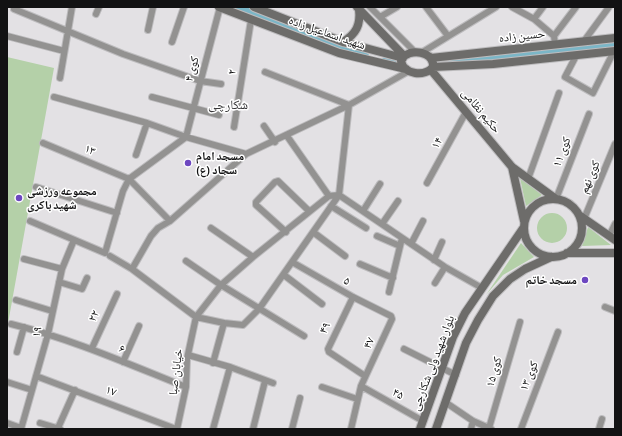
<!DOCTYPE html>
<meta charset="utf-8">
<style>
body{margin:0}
#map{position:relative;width:622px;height:436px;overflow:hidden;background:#e3e1e4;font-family:"Alegreya Sans",sans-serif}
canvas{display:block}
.frame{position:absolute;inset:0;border:8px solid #121213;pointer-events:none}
</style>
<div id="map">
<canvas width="622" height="436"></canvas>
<div class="frame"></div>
</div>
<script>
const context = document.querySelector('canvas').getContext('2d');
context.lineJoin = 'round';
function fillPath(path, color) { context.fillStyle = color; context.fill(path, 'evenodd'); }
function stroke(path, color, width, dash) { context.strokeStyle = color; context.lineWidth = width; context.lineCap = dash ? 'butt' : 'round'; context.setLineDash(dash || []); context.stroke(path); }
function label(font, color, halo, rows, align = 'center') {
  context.font = font + ' "Alegreya Sans","Noto Naskh Arabic",sans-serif'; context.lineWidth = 3; context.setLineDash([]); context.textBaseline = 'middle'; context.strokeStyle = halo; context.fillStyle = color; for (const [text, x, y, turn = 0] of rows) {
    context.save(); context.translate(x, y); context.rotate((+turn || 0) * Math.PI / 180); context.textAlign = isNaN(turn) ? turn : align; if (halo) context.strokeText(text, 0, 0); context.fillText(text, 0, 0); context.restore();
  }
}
fillPath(new Path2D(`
 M7,57L54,68L7,329Z
 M520,178L542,195L526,206Z
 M537 228a15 15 0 1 1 30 0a15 15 0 1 1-30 0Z
 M588,227L611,245L582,246Z
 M521,243L534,257L503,275L486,295Z`), '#b4d0a8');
stroke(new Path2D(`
 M238,7L366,56
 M384,61L399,62
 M450,62L615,45`), '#7bb6c7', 6);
const street = new Path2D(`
 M370,7L416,53
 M426,7L448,36
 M512,7L534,19L554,36L555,44
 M14,9L123,54L200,81L221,84
 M96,14L99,7
 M380,17L397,7
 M534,19L543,7
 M148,30L153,7
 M7,36L64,51
 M554,36L576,7
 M584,41L609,7
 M172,42L184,7
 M421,53L496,7
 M576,56L565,77L593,93L614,51
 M60,78L72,7
 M54,97L147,123L186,137L220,7
 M152,97L219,115
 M264,126L275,142
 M234,127L251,20
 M287,136L329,196
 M43,143L129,179L170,221
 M136,155L147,123
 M528,179L559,93
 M427,183L466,112
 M36,187L117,213
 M556,199L589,114
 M331,206L366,228
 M363,211L380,184
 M584,219L615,144
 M30,221L105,253L123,191L129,179L186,137L246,154L349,105L409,71
 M382,224L398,201
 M211,228L253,257
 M286,232L256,205V202L275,182L278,181L309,211
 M313,232L345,256
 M377,236L400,246
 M609,236L615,224
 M411,244L423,221
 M110,256L132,269L151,236L158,228L170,221L246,154
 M24,259L62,269
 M434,260L442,242
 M186,261L221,285L304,336
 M292,262L353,297L391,316L392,319L361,386L351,429
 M360,264L393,278
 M132,269L196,317L224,323L243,325L259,309L339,195L349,105L265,72
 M284,275L322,304
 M59,282L82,289L87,278
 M435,283L445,267
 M389,292L402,238
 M353,297L328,349L329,352L365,376
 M16,300L52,311
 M605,307L615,311
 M11,324C72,339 128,364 186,387
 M92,348L117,294
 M404,349L456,375
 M17,352L24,327
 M188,355L230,367L273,383
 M123,362L139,326
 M213,363L224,323
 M36,376L176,429
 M7,382L32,390
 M361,386L423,421
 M322,387L357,399
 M445,402L473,421L491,429
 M7,423L21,428
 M40,423L60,429
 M58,428L75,390
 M489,428L520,322
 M21,429L48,334L62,269L74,240
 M177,429L186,387L187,359L196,317L221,285L253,257L329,196L339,195L445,267L482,288
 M213,429L230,367
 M253,429L265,381
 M292,429L300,398
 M471,429L473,421
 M521,429L558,332
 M599,429L602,419`);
const secondary = new Path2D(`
 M219,7L339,53L406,69
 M254,7L343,42L403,58
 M357,7L404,56
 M343,42C356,34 361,25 359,9
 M410,53C420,51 434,54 433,67C425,77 404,75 401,61L404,56Z
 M431,58L615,38
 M433,67L493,64L615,51
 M431,70L512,167L556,199
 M512,167L524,221
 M524 228a29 29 0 1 1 58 0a29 29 0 1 1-58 0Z
 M579,215L615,240
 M567,253H615
 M420,429L453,337L465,313L524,227
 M436,429L466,343L478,320L493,296L510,279L525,269L551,257`);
stroke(street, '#bdbcbe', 8);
stroke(secondary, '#bdbcbe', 10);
stroke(street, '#939291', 6);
stroke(secondary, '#6d6c6a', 8);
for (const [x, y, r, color] of [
 [188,163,4,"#6d47c0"],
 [19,198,4,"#6d47c0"],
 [585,280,4,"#6d47c0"]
]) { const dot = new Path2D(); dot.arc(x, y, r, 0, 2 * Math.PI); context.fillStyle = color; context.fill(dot); stroke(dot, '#fff', 1.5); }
label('12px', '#121213', '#fff', [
 ["شهید اسماعیل زاده",327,33,19],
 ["حسین زاده",522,36,-6],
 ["کوی ۴",192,69,-75],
 ["۲",232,72,-81],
 ["حکیم نظامی",481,111,50],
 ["۱۴",437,143,-61],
 ["۱۳",90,150,23],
 ["کوی ۱۱",562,152,-69],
 ["کوی نهم",590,177,-67],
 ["۵",347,281,30],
 ["۲۲",94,316,-65],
 ["۴۹",325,328,-64],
 ["۱۹",37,332,-77],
 ["۴۷",369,343,-65],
 ["۶",122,349,23],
 ["بلوار شهید ولی شکارچی",433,363,-69],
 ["خیابان صبا",176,372,-83],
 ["کوی ۱۵",494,372,-74],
 ["کوی ۱۳",529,376,-68],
 ["۱۷",111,391,21],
 ["۴۵",398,394,30]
]);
label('bold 12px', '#121213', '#fff', [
 ["مسجد امام",196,156],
 ["سجاد (ع)",196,170],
 ["مجموعه ورزشی",27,191],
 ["شهید باکری",27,205],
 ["مسجد خاتم",577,280,"right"]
], 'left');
label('13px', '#39383a', '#fff', [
 ["شکارچی",228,105]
]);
</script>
